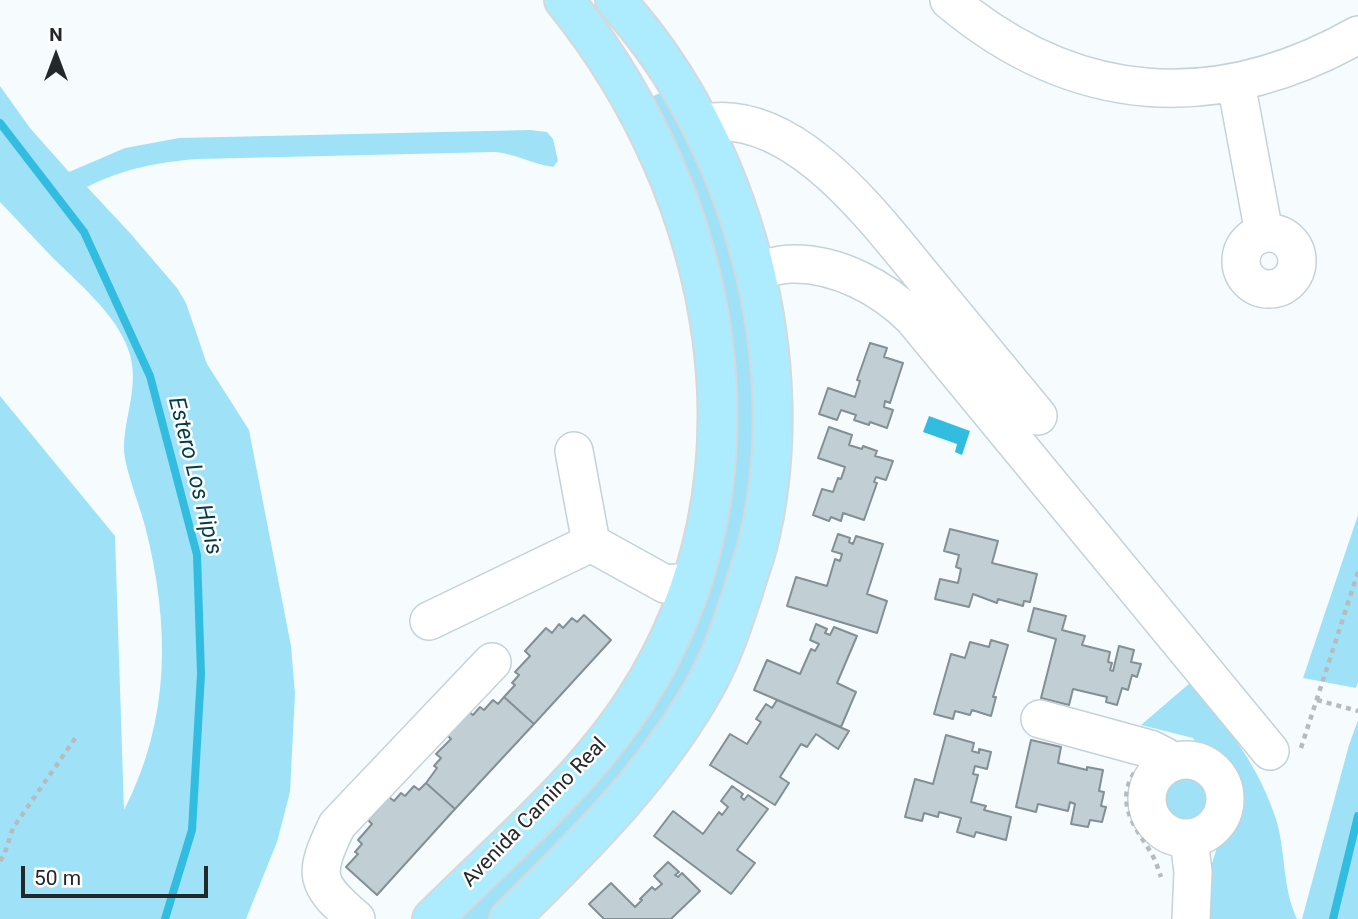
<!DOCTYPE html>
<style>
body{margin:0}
#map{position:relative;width:1358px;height:919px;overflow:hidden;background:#f6fcfe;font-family:Roboto,sans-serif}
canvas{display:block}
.north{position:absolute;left:21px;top:21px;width:70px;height:70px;-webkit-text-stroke:5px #fff;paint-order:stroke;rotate:0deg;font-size:19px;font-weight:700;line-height:28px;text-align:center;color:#23292a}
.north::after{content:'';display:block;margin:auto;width:24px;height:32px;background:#23292a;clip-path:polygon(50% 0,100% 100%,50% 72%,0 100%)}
.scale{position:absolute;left:21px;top:866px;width:187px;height:32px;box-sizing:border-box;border:4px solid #23292a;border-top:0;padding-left:9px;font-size:21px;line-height:24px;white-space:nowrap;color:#23292a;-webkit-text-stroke:5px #fff;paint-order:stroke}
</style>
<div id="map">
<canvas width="1358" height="919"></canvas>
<div class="north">N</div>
<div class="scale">50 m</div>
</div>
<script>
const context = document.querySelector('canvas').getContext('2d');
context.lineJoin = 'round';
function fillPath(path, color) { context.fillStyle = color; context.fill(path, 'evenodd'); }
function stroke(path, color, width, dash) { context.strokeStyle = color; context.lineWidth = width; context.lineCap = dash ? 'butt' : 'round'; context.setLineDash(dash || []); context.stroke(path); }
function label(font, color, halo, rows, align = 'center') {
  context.font = font + ' Roboto,sans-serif'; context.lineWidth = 5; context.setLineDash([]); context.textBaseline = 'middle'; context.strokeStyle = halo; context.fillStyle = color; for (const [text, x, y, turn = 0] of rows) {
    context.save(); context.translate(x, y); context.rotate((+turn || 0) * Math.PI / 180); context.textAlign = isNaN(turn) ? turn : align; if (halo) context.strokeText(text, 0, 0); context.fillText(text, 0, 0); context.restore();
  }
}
fillPath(new Path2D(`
 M0,86L30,128L69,172L125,148L179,138L530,130L547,132L553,139L558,161L553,167C533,164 516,154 495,152L198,159C158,162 122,169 87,187L130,233L177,288L186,303L207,364L249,430L291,646L295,694L290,792L277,842L246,919H0V396L115,536L124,810C171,719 170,624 145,526C140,506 124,467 124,449C124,415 141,383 128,349C116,314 77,282 51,256C34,238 17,220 0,202Z
 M660,93L667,95L723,213L745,298L758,412L746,531L708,647L652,744L566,842L488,919H453L600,770L727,490L650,105L651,97Z
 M1358,515V682L1356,688L1303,678Z
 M1190,683C1227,726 1258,764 1276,819C1286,852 1282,887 1297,919H1205L1209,873L1218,844L1228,827L1237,807L1234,780L1219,760L1201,751L1193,738L1141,725Z
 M1358,720V919H1302L1349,745Z
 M1157 800a30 30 0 1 1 60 0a30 30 0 1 1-60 0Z`), '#9fe2f8');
fillPath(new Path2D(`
 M929,416L970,431L962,455L955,452L957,444L923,432Z`), '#32bcdf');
stroke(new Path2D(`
 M0,123L84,232L150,376L197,555L201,674L192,830L165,919
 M1333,919L1358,816`), '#32bcdf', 8);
const building = new Path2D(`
 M870,343L887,348L884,357L903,363L890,403L885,401L884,407L893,410L887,428L870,422L869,425L854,420L856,415L841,410L837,420L819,414L828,388L855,397L860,381L857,380Z
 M829,427L852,435L849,445L862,449L863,446L877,451L875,456L893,461L886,480L876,477L874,482L877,483L864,520L843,513L841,521L831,517L829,521L813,515L822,489L833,492L838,478L841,479L845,467L818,458Z
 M950,529L998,541L992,563L1037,574L1030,602L1024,601L1023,606L998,599L997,603L973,594L969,607L935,599L940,579L958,583L961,569L956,567L959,555L944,551Z
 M838,534L850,538L849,542L853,544L856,536L883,544L867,594L887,601L877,633L787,606L796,577L827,586L835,559L840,561L842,554L832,551Z
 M1034,608L1066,616L1062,630L1085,636L1082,645L1110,652L1108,662L1112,663L1110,670L1113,671L1119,646L1134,650L1131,662L1141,664L1137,677L1132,675L1128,690L1122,688L1117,705L1106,702L1107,697L1073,689L1069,705L1041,698L1056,639L1028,631Z
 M584,615L611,640L534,724L504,697L515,685L512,683L519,675L515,672L530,656L525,651L546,628L552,633L559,624L563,628L572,618L577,622Z
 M816,624L827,629L825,633L830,635L834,627L857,636L837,683L856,692L841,727L754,690L767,660L800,674L811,649L815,651L819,644L810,640Z
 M991,640L1008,645L993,697H996L991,716L972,710L970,715L955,711L953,719L934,714L951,654L965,658L970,642L989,647Z
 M504,697L534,724L455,809L426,783L437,768L434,766L441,758L436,754L451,739L446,734L468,711L473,715L480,707L484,710L493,700L498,704Z
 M777,700L849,731L838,749L816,734L807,747L801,744L780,777L789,783L775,805L710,765L730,734L747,744L761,722L756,719L766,704L772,708Z
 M946,735L974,743L972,751L979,753V749L991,752L987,769L975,766L973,774L978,775L971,802L986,806L984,810L1011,817L1006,840L976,832L974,837L957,832L961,818L939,812L938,817L924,813L922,821L905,817L915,779L933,784Z
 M1031,740L1061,747L1058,763L1087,770V767L1103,770L1099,791L1104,792L1101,806L1106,807L1102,822L1090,820L1088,827L1071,824L1075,804L1070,802L1068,811L1038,804L1036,812L1016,807Z
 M426,783L455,809L377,895L346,867L358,854L355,852L362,844L358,840L372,824L368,820L389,797L394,801L401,793L405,796L414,786L419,790Z
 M732,786L743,794L741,797L744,800L748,795L768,809L737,850L755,863L731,894L654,836L673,811L703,834L719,812L722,815L728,807L721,801Z
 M668,862L679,872L675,875L678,877L682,873L700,891L671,919H604L589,904L611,883L635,907L642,900L640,899L652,887L655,890L662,884L654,876Z`);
fillPath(building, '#c1cfd4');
stroke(building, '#828f94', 2);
const minor = new Path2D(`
 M949,0C1075,106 1216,115 1358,35
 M1236,83L1264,233
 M700,124C795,103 880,226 933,289C968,331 1003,374 1038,416
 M1241 261a28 28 0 1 1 56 0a28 28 0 1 1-56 0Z
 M755,271C768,268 780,264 792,264C837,263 883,288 913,318L1270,751
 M574,451L591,543
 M429,621L591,543L665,584L691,582
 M1040,719L1150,749L1164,756L1170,763
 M1147 799a39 39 0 1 1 78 0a39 39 0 1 1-78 0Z
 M1189,839L1193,872L1191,919
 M356,919C314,883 313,875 337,825L492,662`);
const major = new Path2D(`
 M432,919C502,849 582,783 636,699C778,479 722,195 564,0
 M509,919C583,846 658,773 708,681C723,653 733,622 743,592C747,577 753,562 757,547C804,364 742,138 615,0`);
stroke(minor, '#c4d3d8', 40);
stroke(major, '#d7d8d9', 42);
stroke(new Path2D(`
 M1317,700L1358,711
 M1301,748L1358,572
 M1134,773C1115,803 1135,827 1150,851C1155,859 1158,868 1161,877
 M0,861L4,855L13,828L76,737`), '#b6bcbe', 4.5, [5, 5]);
stroke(minor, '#fff', 37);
stroke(major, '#adebfe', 38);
label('21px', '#23292a', '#fff', [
 ["Avenida Camino Real",535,813,-46]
]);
label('italic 23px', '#003d4b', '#fff', [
 ["Estero Los Hipis",194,476,76]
]);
</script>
